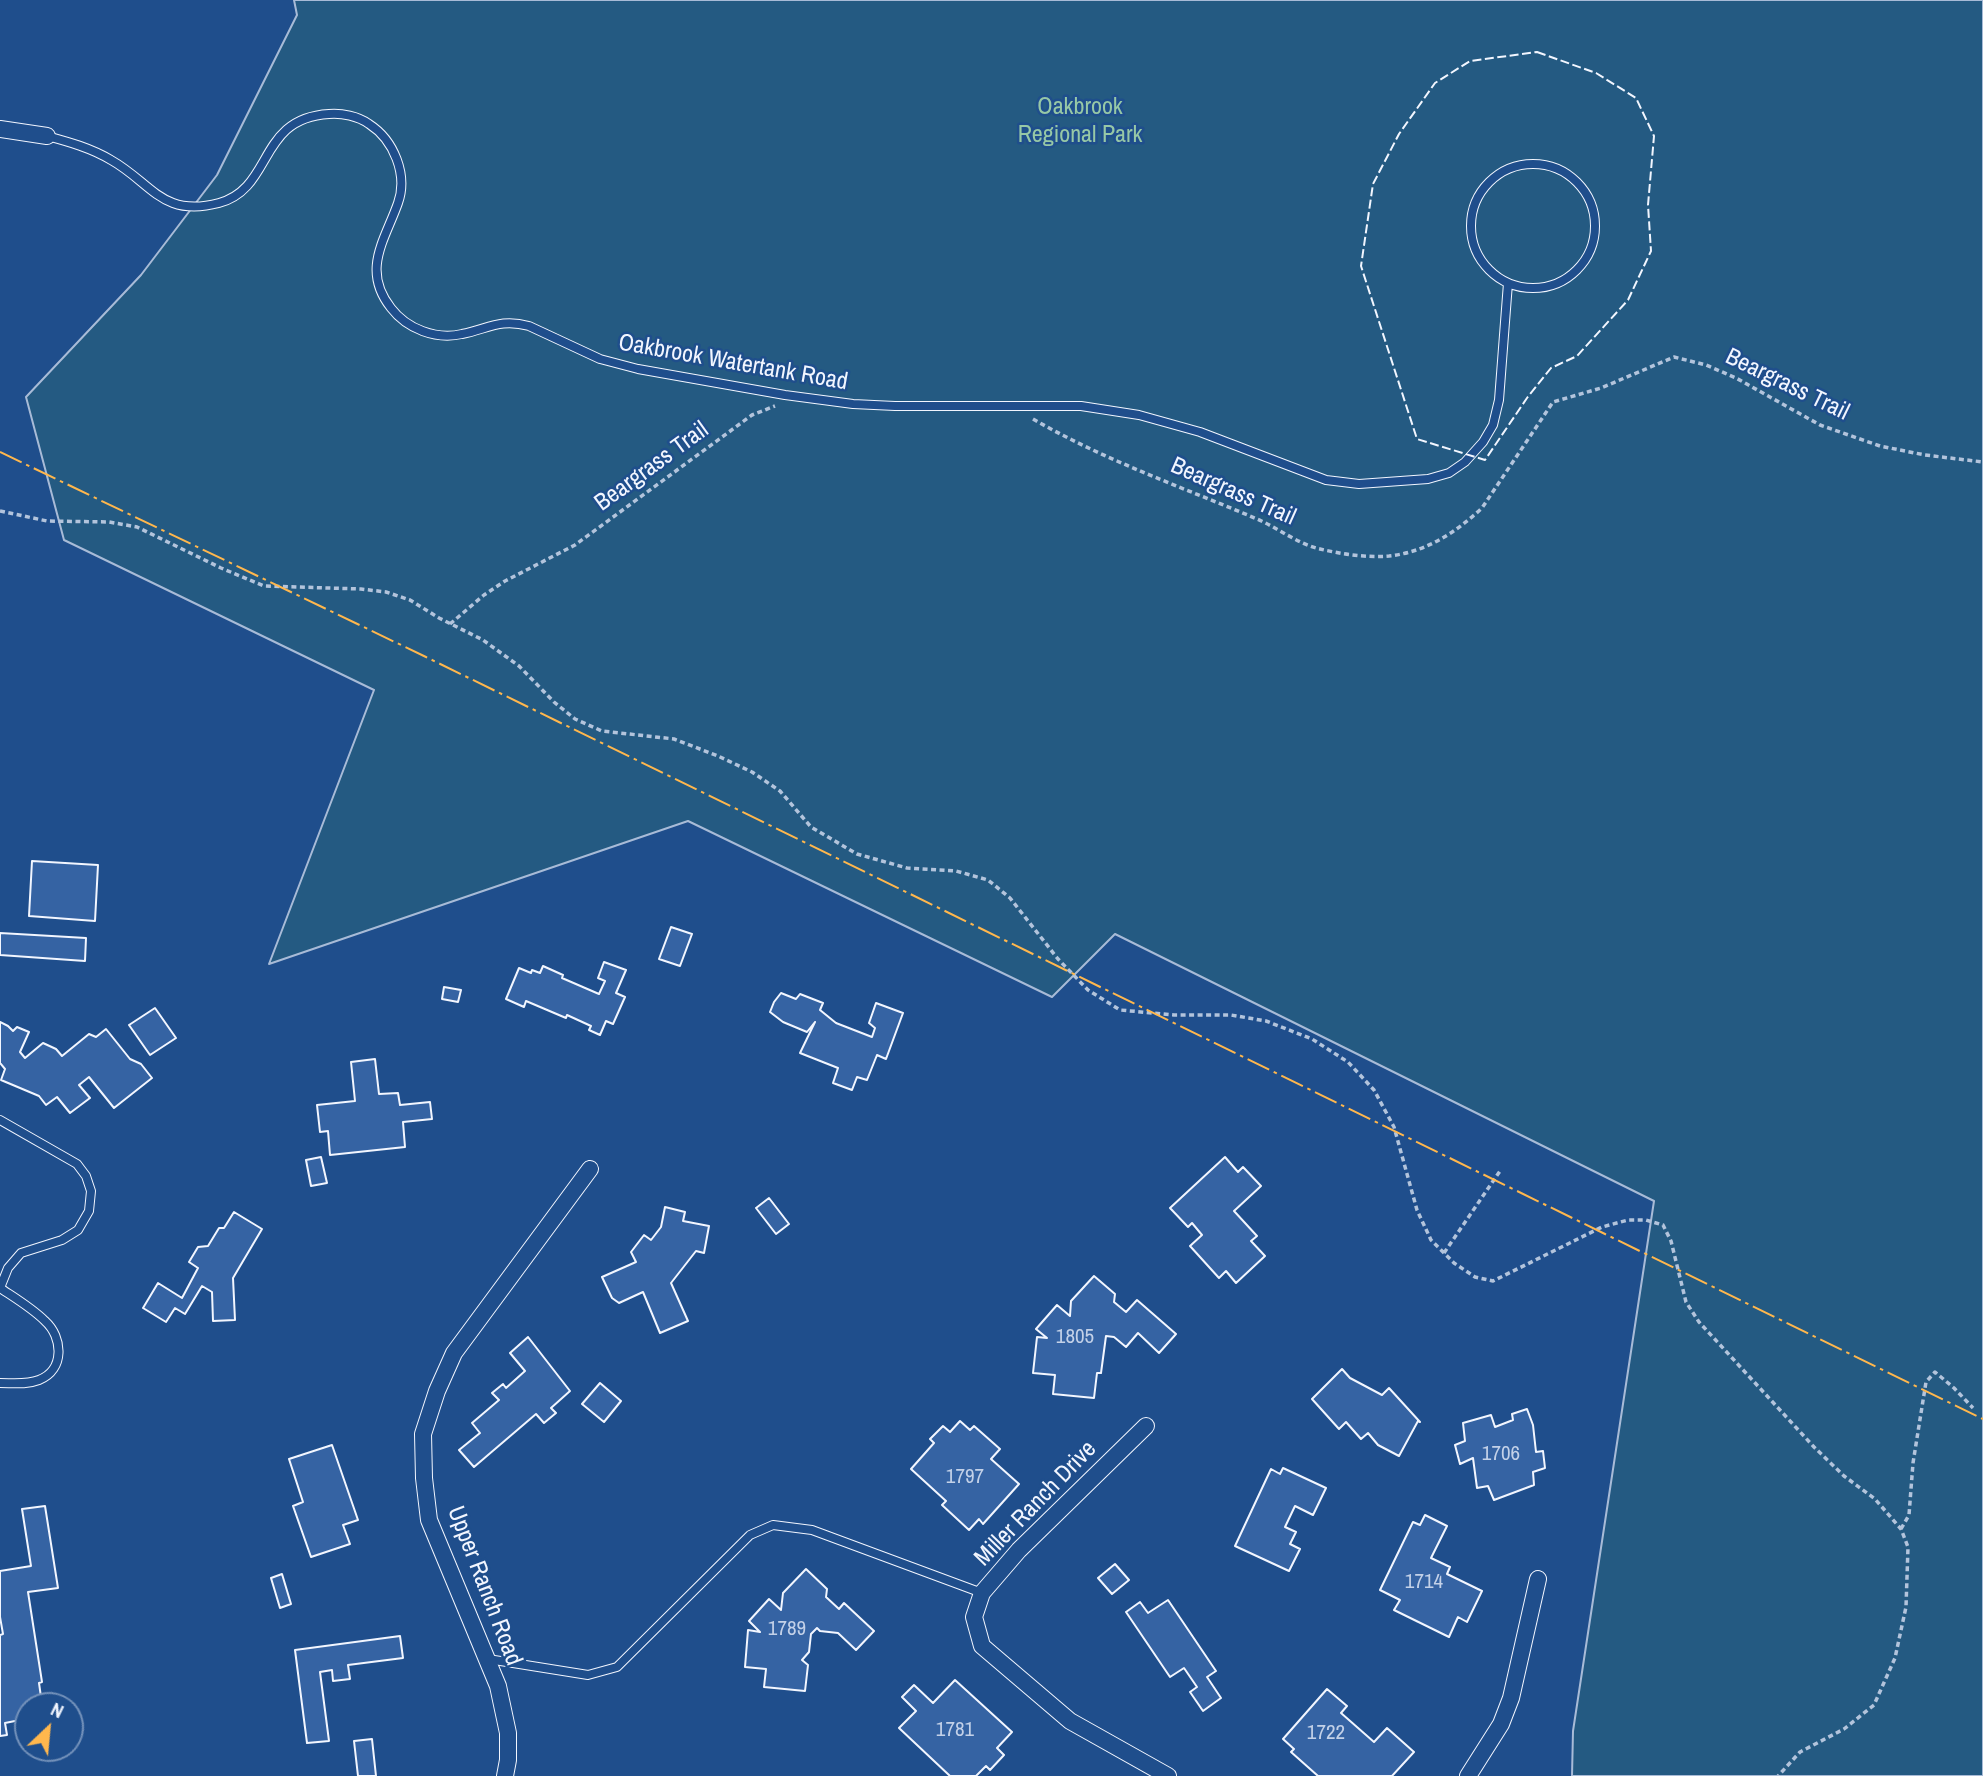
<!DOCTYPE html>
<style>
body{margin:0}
#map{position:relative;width:1983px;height:1776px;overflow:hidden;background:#1f4e8c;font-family:"Archivo Narrow",sans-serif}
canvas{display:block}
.north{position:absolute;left:14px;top:1692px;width:70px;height:70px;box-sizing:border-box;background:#1f4e8c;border:2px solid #7391ba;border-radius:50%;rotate:26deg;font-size:19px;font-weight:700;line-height:28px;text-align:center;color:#f2f6ff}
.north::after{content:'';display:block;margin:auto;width:24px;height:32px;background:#ffb74d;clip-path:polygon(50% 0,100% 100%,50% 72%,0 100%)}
</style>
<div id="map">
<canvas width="1983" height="1776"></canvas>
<div class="north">N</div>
</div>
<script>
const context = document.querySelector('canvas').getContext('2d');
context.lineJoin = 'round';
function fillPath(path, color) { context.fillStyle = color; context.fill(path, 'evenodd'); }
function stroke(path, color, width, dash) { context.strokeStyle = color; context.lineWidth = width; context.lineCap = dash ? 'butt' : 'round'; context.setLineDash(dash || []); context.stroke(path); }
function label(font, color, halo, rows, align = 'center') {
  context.font = font + ' "Archivo Narrow",sans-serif'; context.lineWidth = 5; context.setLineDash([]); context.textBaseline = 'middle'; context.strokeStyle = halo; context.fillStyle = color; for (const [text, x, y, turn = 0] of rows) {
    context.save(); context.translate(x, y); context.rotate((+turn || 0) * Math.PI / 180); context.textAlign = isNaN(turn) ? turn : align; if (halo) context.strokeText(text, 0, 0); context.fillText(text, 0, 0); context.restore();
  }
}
const green = new Path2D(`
 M294,0H1983V1776H1572L1573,1731L1654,1201L1115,934L1052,997L688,821L269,964L374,690L64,540L26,397L141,275L217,175L297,15Z`);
fillPath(green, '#245a82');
stroke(green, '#a8bbd7', 2);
const building = new Path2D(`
 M32,861L98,865L95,921L29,916Z
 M671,927L692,934L680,966L659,959Z
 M0,933L86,938L85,961L0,955Z
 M604,962L626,970L616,993L625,997L613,1024L606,1021L600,1035L589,1030L591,1026L567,1015L566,1018L526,1001L524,1007L506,999L519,968L531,973L532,970L540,973L543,966L563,975L562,978L599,994L605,981L598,978Z
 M444,987L461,990L458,1002L442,999Z
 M781,993L796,999L800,994L823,1003L820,1010L836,1023L872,1037L875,1028L869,1023L876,1003L903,1013L886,1059L877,1055L867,1080L857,1077L852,1090L833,1083L838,1068L800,1053L815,1022L807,1032L783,1022L770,1012L774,1002Z
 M155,1008L176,1038L150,1055L129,1025Z
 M0,1022L8,1026L13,1031L17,1027L29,1032L20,1052L25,1058L43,1043L56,1049L62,1056L89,1034L96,1037L106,1029L130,1059L141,1064L152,1078L114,1108L89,1077L79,1085L90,1098L70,1113L57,1097L46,1105L39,1096L1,1080L5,1069L0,1063Z
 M375,1059L379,1094L398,1093L400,1105L430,1102L432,1119L403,1122L405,1147L330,1155L328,1131L320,1132L317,1105L355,1101L351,1062Z
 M321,1157L327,1183L311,1186L306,1160Z
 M1225,1157L1238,1172L1243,1167L1261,1186L1234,1211L1257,1236L1251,1241L1265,1256L1236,1283L1226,1271L1219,1278L1190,1246L1202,1235L1192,1223L1188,1227L1170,1208Z
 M769,1198L789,1224L776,1234L756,1208Z
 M665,1207L685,1212L683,1221L709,1226L704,1253L696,1251L671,1283L688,1321L660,1333L643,1292L619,1303L612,1298L602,1277L636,1262L631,1252L644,1235L651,1240L661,1227Z
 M234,1212L262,1229L233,1278L235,1320L213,1321L212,1292L202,1286L185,1314L175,1308L166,1322L143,1308L158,1283L182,1298L198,1268L189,1262L198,1247L208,1246L219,1228H224Z
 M1094,1276L1115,1294L1114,1302L1126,1312L1137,1300L1176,1334L1159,1353L1138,1333L1126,1347L1114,1337L1106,1336L1101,1373H1097L1094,1398L1053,1394L1055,1375L1033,1373L1037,1337L1047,1338L1036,1329L1057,1305L1070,1316L1071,1301Z
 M528,1337L570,1391L551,1408L556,1413L544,1423L536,1414L474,1467L459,1450L480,1433L472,1423L499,1400L492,1393L503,1384L506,1388L525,1371L510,1353Z
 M1342,1369L1350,1378L1382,1395L1389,1388L1420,1422L1418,1421L1399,1456L1378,1445L1368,1433L1361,1439L1346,1422L1339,1429L1312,1399Z
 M600,1383L621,1401L604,1422L582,1404Z
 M1527,1409L1533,1425L1536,1452L1543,1451L1545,1468L1533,1472L1534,1485L1494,1500L1488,1486L1477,1488L1473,1458L1460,1464L1455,1445L1465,1441L1463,1423L1491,1415L1495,1427L1513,1420L1512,1414Z
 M960,1421L970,1430L974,1426L1000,1449L991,1459L1019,1484L983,1524L979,1519L969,1530L942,1505L946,1501L911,1469L934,1443L930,1439L943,1426L950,1432Z
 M332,1445L358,1520L343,1525L350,1544L311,1557L293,1506L303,1502L289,1459Z
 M1283,1468L1326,1488L1313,1515L1295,1506L1285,1527L1296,1532L1290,1544L1300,1549L1289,1571L1235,1546L1271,1469L1280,1474Z
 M45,1506L58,1588L28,1592L42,1682L39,1683L42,1704L51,1703L52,1706H28V1738H23L20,1720L5,1723L7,1735L0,1736V1635L3,1634L0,1617V1571L31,1566L22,1509Z
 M1425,1515L1447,1526L1431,1558L1450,1567L1447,1574L1482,1591L1467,1622L1458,1617L1449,1637L1394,1610L1400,1600L1380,1590L1413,1522L1420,1525Z
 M1115,1564L1129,1580L1112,1594L1098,1578Z
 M806,1569L827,1589L826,1597L839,1609L844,1603L874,1631L856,1650L838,1633L820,1631L817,1628L811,1634L809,1652L802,1660L808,1665L805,1691L764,1687L766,1669L745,1667L748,1630L760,1632L749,1621L769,1599L781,1610L783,1593Z
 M282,1574L291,1604L280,1608L271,1578Z
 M1168,1600L1216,1671L1207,1677L1221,1698L1203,1711L1190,1692L1197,1687L1184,1668L1170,1677L1126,1612L1140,1602L1148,1613Z
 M400,1636L403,1658L348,1665L350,1679L333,1681L332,1670L320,1672L329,1741L307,1743L295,1650Z
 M955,1680L1012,1732L997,1748L1004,1755L990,1770L986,1766L976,1776H950L899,1728L916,1711L902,1697L914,1685L933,1703Z
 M1327,1689L1347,1706L1341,1713L1374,1742L1387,1728L1414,1752L1392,1776H1318L1291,1752L1294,1749L1283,1739Z
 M372,1739L376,1776H358L354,1741Z`);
fillPath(building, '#3563a3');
stroke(building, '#f2f6ff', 2);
const service = new Path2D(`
 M47,136C69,142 91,148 111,160C152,183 162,218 219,203C274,188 257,118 329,114C342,113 358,116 369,124C394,140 408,175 398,203C385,240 361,270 391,308C407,329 436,340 462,334C488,329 500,318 529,326L600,359L638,369L785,395L853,404L895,406H1081L1139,415L1200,432L1326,480L1359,484L1428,479L1449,473L1465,462L1483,442L1493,425L1499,400L1508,283
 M1471 226a62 62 0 1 1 124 0a62 62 0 1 1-124 0Z
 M0,1120L77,1164L86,1176L91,1191L89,1211L78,1230L62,1240L21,1253L8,1268L0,1288
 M0,1288C15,1298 32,1308 45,1321C63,1337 65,1370 39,1380C26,1385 13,1383 0,1383
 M488,1659L588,1675L617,1667L750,1535L773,1525L812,1530L982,1593`);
const minor = new Path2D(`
 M0,129L47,136
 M1146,1426L1019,1550L982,1593L974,1617L982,1646L1070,1721L1168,1776
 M505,1776L508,1760V1733L498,1686L429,1520L424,1478L423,1434L437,1391L454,1353L590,1169
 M1468,1776L1501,1724L1511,1698L1538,1579`);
stroke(service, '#f2f6ff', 10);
stroke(minor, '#f2f6ff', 18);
stroke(new Path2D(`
 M1033,419C1104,460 1182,487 1257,519C1278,528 1298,544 1320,549C1341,554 1367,558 1389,556C1426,552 1455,533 1482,508L1553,402L1601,388L1674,357L1706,365L1736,378L1820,425L1880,446L1925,455L1983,462
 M0,511L47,521L109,522L137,527L221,568L264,586L361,589L386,592L410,600L439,618L483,640L519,666L554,702L575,719L602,731L674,739L718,756L752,772L780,791L811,827L857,854L907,868L956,871L988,880L1010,898L1058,959L1088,990L1120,1010L1174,1015H1231L1266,1021L1312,1039L1348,1062L1374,1090L1394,1127L1417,1210L1431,1240L1454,1263L1475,1277L1493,1281L1602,1227L1628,1220H1646L1663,1225L1671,1241L1686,1302L1699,1322L1814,1447L1844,1476L1875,1499L1901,1529L1908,1547L1906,1607L1895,1658L1874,1705L1844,1729L1800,1752L1778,1776
 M450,624L484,595L505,581L575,545L752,415L775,406
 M1444,1253L1500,1171
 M1901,1529L1909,1515L1913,1463L1926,1382L1935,1372L1954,1388L1973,1408`), '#b3c4dc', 3.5, [5, 3.5]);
stroke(service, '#1f4e8c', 8);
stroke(minor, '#1f4e8c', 16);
stroke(new Path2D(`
 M1537,52L1596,73L1636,98L1654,136L1648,205L1651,251L1628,300L1577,356L1551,368L1527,398L1485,460L1417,439L1361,266L1373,184L1399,134L1435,83L1470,61Z`), '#f2f6ff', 2, [9, 3.5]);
stroke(new Path2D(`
 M0,452L426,657L1983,1419`), '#ffb74d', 2, [24, 5, 3.5, 5]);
label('21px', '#c3d1e8', null, [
 ["1805",1075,1337],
 ["1706",1501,1454],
 ["1797",965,1477],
 ["1714",1424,1582],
 ["1789",787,1629],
 ["1781",955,1730],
 ["1722",1326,1733]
]);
label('24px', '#97c8a6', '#1f4e8c', [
 ["Oakbrook",1080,108],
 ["Regional Park",1080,136]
]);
label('24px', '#f2f6ff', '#1f4e8c', [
 ["Oakbrook Watertank Road",733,363,10],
 ["Beargrass Trail",1787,385,26],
 ["Beargrass Trail",652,467,-36],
 ["Beargrass Trail",1233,492,24],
 ["Miller Ranch Drive",1036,1504,-46],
 ["Upper Ranch Road",484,1586,69]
]);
</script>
